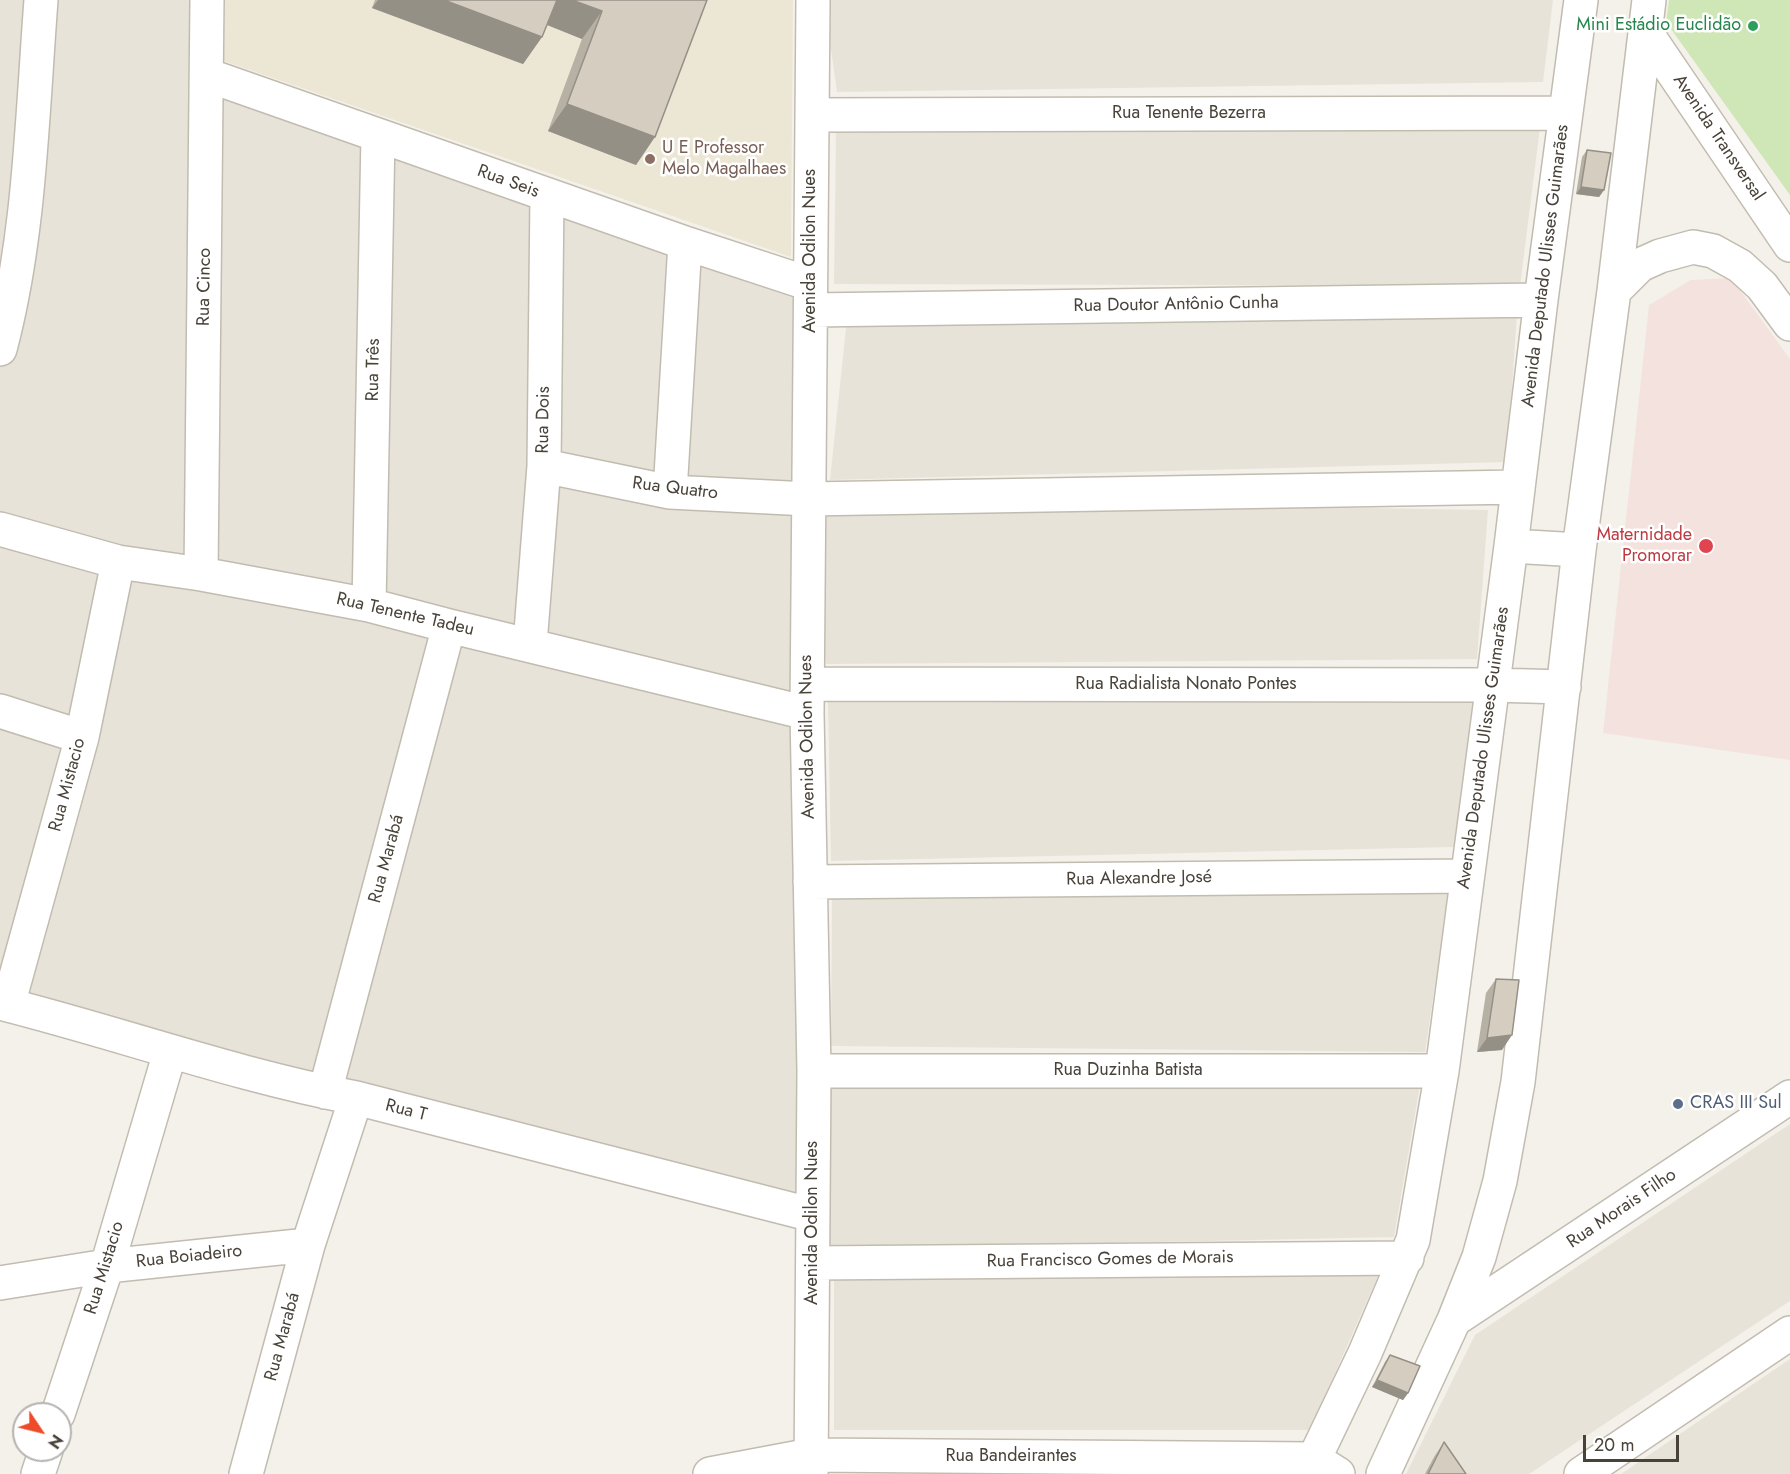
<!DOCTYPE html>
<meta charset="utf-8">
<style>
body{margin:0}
#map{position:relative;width:1790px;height:1474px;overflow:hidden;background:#f4f1ea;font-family:Jost,sans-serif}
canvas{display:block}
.north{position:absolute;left:12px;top:1402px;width:60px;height:60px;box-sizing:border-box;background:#fff;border:2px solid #b6b3b0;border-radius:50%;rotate:125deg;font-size:16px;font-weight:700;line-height:24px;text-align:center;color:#484239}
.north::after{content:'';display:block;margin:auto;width:21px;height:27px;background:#ed4b29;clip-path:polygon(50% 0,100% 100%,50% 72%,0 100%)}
.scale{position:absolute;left:1583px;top:1435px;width:96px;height:27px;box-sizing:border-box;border:3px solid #484239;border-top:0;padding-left:8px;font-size:18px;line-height:21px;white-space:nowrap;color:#484239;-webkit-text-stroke:4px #fff;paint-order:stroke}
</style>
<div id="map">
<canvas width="1790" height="1474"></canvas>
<div class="north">N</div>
<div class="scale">20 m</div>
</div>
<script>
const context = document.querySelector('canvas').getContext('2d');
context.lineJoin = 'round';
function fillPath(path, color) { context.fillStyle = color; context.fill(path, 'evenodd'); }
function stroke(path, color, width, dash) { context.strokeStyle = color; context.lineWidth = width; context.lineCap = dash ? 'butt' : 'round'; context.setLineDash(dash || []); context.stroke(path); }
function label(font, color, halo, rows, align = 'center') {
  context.font = font + ' Jost,sans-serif'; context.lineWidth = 5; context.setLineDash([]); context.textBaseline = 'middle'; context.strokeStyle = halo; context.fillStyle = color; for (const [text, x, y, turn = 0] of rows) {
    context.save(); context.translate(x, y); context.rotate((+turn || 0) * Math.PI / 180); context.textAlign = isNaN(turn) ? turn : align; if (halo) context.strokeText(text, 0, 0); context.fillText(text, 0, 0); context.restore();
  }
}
fillPath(new Path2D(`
 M0,0H207L208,75L810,284L808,499L1488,510L1477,659L826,664L809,507L813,1215L0,1003Z
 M824,0H1553L1543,82L837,92Z
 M1540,128L1520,286L834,284L836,132Z
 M848,309L1517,313L1507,462L830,480Z
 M828,701H1475L1454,847L831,861Z
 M1449,892L1425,1052L831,1046L832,895Z
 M826,1084L1420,1085L1394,1237L830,1249Z
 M1790,1124V1301L1529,1474H1406L1475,1335Z
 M1381,1269L1310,1430H834V1277Z
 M1790,1359V1474H1621Z`), '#e8e3d9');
fillPath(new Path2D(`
 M225,0H793L791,257L224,61Z`), '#ece6d5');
fillPath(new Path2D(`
 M1731,278L1790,359V760L1603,733L1649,305L1691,280Z`), '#f4e2df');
fillPath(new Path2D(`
 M1669,0H1790V195L1666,22Z`), '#cfe6b6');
const minor = new Path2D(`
 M1645,31L1790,245
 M207,75L685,243L810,284
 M812,115L1566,113
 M1614,291L1640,265L1660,256L1693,247L1713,251L1740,266L1762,286L1790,324
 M811,310L1541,300
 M0,349C30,236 32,117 41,0
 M544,466L670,492L808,499L1518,487
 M670,492L685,243
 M0,529L118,562L201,574L369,605L449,626L807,713
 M1511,546L1579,550
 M201,574L207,0
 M369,605L378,135
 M530,644L544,466L547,195
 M808,684L1493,685L1564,687
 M0,711L82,737
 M810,882L1467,876
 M0,1003C119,1033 235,1075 356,1098L813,1215
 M8,1005L82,737L118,562
 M814,1071H1442
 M325,1092L449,626
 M814,1263L1407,1258
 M0,1283L107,1266L308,1245
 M1454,1320L1790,1097
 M58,1414L107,1266L170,1052
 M1314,1459L1338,1474
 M38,1474L46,1450
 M246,1474L308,1245L356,1098
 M710,1474L811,1455L1314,1459
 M811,1474L814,1071L807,713L813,0
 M1307,1474L1365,1353L1413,1240L1442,1071L1511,546L1541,300L1581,0
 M1383,1474L1454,1320L1479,1257L1500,1181L1518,1082L1579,550L1614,291L1649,0
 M1581,1474L1790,1333`);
stroke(minor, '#c2bcb0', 36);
stroke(minor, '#fff', 33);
fillPath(new Path2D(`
 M375,0H707L636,165L548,131L582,39L547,25L542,37L523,64L372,8Z
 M1587,150L1604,190L1599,197L1576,194L1582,157Z
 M1496,979L1502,1050L1477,1052L1486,993Z
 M1390,1355L1408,1393L1403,1400L1372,1387L1385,1362Z
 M1444,1442L1466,1474H1425L1434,1457Z`), '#b7b0a5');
fillPath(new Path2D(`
 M378,0H444L542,37L523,64L372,8Z
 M555,0H572L602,11L582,39L540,22Z
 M567,104L655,137L636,165L548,131Z
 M1581,187L1604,190L1599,197L1576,194Z
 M1512,1035L1502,1050L1477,1052L1487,1038Z
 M1377,1380L1408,1393L1403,1400L1372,1387Z`), '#959086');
const building = new Path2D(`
 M444,0H557L542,37Z
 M572,0H707L655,137L567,104L602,11Z
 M1587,150L1611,153L1604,190L1581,187Z
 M1496,979L1519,980L1512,1035L1487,1038Z
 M1390,1355L1420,1366L1408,1393L1377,1380Z
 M1444,1442L1466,1474H1428Z`);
fillPath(building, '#d5cdc0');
stroke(building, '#959086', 1.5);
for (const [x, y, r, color] of [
 [1753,26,6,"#2e9e5b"],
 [650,159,6,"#8d6e63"],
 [1706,546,8,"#e0444e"],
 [1678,1104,6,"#5c6f8a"]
]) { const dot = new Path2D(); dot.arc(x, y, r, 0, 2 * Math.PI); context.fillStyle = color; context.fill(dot); stroke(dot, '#fff', 2); }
label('18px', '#27864d', '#fff', [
 ["Mini Estádio Euclidão",1741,26]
], 'right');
label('18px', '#484239', '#fff', [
 ["Rua Tenente Bezerra",1189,114],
 ["Avenida Transversal",1718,138,56],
 ["Rua Seis",508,182,20],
 ["Avenida Odilon Nues",811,251,-90],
 ["Avenida Deputado Ulisses Guimarães",1546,266,-83],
 ["Rua Cinco",205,287,-89],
 ["Rua Doutor Antônio Cunha",1176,305,-1],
 ["Rua Três",374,370,-89],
 ["Rua Dois",544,420,-89],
 ["Rua Quatro",675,489,7],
 ["Rua Tenente Tadeu",405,615,13],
 ["Rua Radialista Nonato Pontes",1186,685],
 ["Avenida Odilon Nues",808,737,-91],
 ["Avenida Deputado Ulisses Guimarães",1484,748,-82],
 ["Rua Mistacio",68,785,-75],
 ["Rua Marabá",387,859,-75],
 ["Rua Alexandre José",1139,879,-1],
 ["Rua Duzinha Batista",1128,1071],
 ["Rua T",406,1111,14],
 ["Rua Morais Filho",1622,1209,-34],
 ["Avenida Odilon Nues",813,1223,-90],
 ["Rua Boiadeiro",189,1257,-6],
 ["Rua Francisco Gomes de Morais",1110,1260,-1],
 ["Rua Mistacio",105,1268,-73],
 ["Rua Marabá",283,1337,-75],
 ["Rua Bandeirantes",1011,1457]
]);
label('18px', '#785e54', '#fff', [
 ["U E Professor",662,149],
 ["Melo Magalhaes",662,170]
], 'left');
label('18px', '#be3a42', '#fff', [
 ["Maternidade",1692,536],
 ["Promorar",1692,557]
], 'right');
label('18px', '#4e5e75', '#fff', [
 ["CRAS III Sul",1690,1104]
], 'left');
</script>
